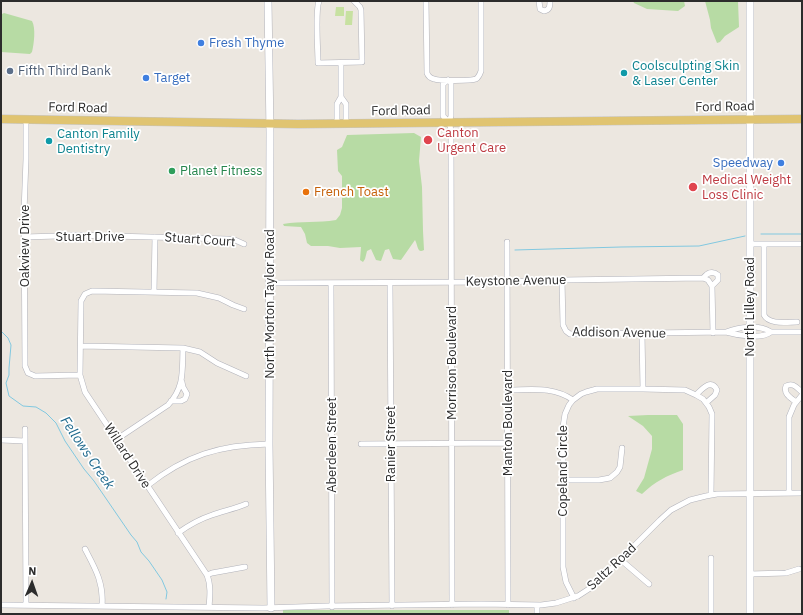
<!DOCTYPE html>
<style>
body{margin:0}
#map{position:relative;width:803px;height:615px;overflow:hidden;background:#ece7e0;font-family:"IBM Plex Sans",sans-serif}
canvas{display:block}
.frame{position:absolute;inset:0;border:2px solid #2c2c2c;pointer-events:none}
.north{position:absolute;left:12px;top:563px;width:40px;height:40px;-webkit-text-stroke:3px #fff;paint-order:stroke;rotate:2deg;font-size:11px;font-weight:700;line-height:16px;text-align:center;color:#2c2c2c}
.north::after{content:'';display:block;margin:auto;width:14px;height:18px;background:#2c2c2c;clip-path:polygon(50% 0,100% 100%,50% 72%,0 100%)}
</style>
<div id="map">
<canvas width="803" height="615"></canvas>
<div class="frame"></div>
<div class="north">N</div>
</div>
<script>
const context = document.querySelector('canvas').getContext('2d');
context.lineJoin = 'round';
function fillPath(path, color) { context.fillStyle = color; context.fill(path, 'evenodd'); }
function stroke(path, color, width, dash) { context.strokeStyle = color; context.lineWidth = width; context.lineCap = dash ? 'butt' : 'round'; context.setLineDash(dash || []); context.stroke(path); }
function label(font, color, halo, rows, align = 'center') {
  context.font = font + ' "IBM Plex Sans",sans-serif'; context.lineWidth = 3.5; context.setLineDash([]); context.textBaseline = 'middle'; context.strokeStyle = halo; context.fillStyle = color; for (const [text, x, y, turn = 0] of rows) {
    context.save(); context.translate(x, y); context.rotate((+turn || 0) * Math.PI / 180); context.textAlign = isNaN(turn) ? turn : align; if (halo) context.strokeText(text, 0, 0); context.fillText(text, 0, 0); context.restore();
  }
}
fillPath(new Path2D(`
 M633,1H684L685,6L678,11L647,9L634,3Z
 M705,1H738L739,27L725,36L720,42L717,43L711,28L710,20L709,16Z
 M4,13L32,21C36,28 34,44 32,52L30,54L1,52V44L2,42L1,18L2,14Z
 M414,133L421,137L419,161L422,187L423,231L424,250C417,254 418,245 415,240L401,260L393,259L389,249L385,250L381,261L376,260L371,249L367,251L365,259L363,262L360,260L361,247L340,248L328,246H311L307,243L305,234L301,227L284,226L283,224C301,221 318,223 336,220L340,215L342,208V176L338,171L337,150L342,147L347,135Z
 M648,415H677L683,424V470C666,476 656,481 642,494L636,491L644,478L652,449V436L643,426L628,416Z
 M283,610H509V614H283Z`), '#b7dba4');
fillPath(new Path2D(`
 M336,7H344V16H335Z
 M346,11H353L352,25H345Z`), '#c7e1a1');
stroke(new Path2D(`
 M761,234H802
 M515,250L621,247L699,246L745,236
 M1,331L8,338L11,345L9,368V375L6,383L9,396L23,406L36,407L46,413L56,423L65,441L84,469L94,481L131,535L137,542L141,552L149,561L162,580L167,592L166,599`), '#81c8e0', 1);
const street = new Path2D(`
 M319,1C315,11 318,50 318,63L362,62L361,10L360,7L354,1
 M426,1L427,73C428,76 430,78 434,79C439,81 471,81 476,79C479,77 480,74 481,71V1
 M539,1L540,9L544,11C550,10 550,6 550,1
 M448,80L443,84V116L449,122L451,130L452,605
 M448,80L451,83V116L449,122
 M341,97V63
 M26,119V159L24,212L25,366L28,373L35,376L80,375
 M337,123V104L341,97L346,104V123
 M24,237L58,236L74,235L227,239L235,240L244,244
 M507,242L508,605
 M750,244H802
 M764,244V315C769,325 787,322 797,322
 M703,278C707,273 712,270 718,275V280L712,286
 M562,280L563,325L566,331L570,334L726,332
 M270,283L503,282L562,280L703,278L708,280L712,286L713,333
 M331,283L332,607
 M390,283L392,606
 M154,292L155,237
 M771,332C761,340 737,335 726,332C739,327 758,324 771,332H802
 M642,334L643,389
 M81,346L183,348L200,352L217,363L246,376
 M508,390C531,390 553,386 573,400
 M696,395C702,389 711,378 717,390L715,395L706,403
 M171,401H181L185,399L187,394L183,387L182,382
 M796,402C791,398 783,394 786,386C793,382 797,388 802,392
 M25,429L26,605
 M117,439L168,405C185,387 182,370 183,348
 M1,440L25,441
 M361,444L508,443
 M563,480H599L610,478L617,472L620,467L622,448
 M147,486C186,455 220,445 269,444
 M789,493V417L794,405L802,395
 M178,533C189,525 200,519 212,515C223,511 234,509 246,504
 M85,549C95,568 104,583 102,606
 M711,558V614
 M621,560L649,584
 M750,574L786,573L799,569
 M207,575L212,573L245,567
 M574,598L566,582L563,567V427L565,414L569,405L573,400L581,394L586,392L597,389H643L685,390L696,395L703,399L709,407L712,414L711,495
 M1,605L263,608L327,606L481,604L541,605L556,603L578,596L595,585L660,520L671,510L690,500L706,496L717,494L802,493
 M209,607C210,596 211,585 207,575L85,392L80,375L81,301L85,294L92,291L197,293L219,298L233,305L244,309
 M537,614V605`);
const secondary = new Path2D(`
 M268,1L269,66L270,133L269,444L271,608
 M750,614V1`);
const primary = new Path2D(`
 M1,119L298,124L802,119`);
stroke(street, '#b1b2ba', 6);
stroke(secondary, '#b1b2ba', 8);
stroke(primary, '#c4c4c4', 9);
stroke(street, '#fff', 5);
stroke(secondary, '#fff', 7);
stroke(primary, '#e0c471', 8);
for (const [x, y, r, color] of [
 [201,43,4,"#3f7fe0"],
 [10,71,4,"#5c6f8a"],
 [624,73,4,"#0f9aa8"],
 [146,78,4,"#3f7fe0"],
 [428,140,5,"#e0444e"],
 [49,141,4,"#0f9aa8"],
 [781,163,4,"#3f7fe0"],
 [172,171,4,"#2e9e5b"],
 [693,187,5,"#e0444e"],
 [306,192,4,"#e8710a"]
]) { const dot = new Path2D(); dot.arc(x, y, r, 0, 2 * Math.PI); context.fillStyle = color; context.fill(dot); stroke(dot, '#fff', 1.5); }
label('13px', '#366cbe', '#fff', [
 ["Fresh Thyme",209,43],
 ["Target",154,78],
 ["Speedway",773,163,"right"]
], 'left');
label('13px', '#0d838f', '#fff', [
 ["Coolsculpting Skin",632,66],
 ["& Laser Center",632,81],
 ["Canton Family",57,134],
 ["Dentistry",57,149]
], 'left');
label('13px', '#4e5e75', '#fff', [
 ["Fifth Third Bank",18,71]
], 'left');
label('13px', '#2c2c2c', '#fff', [
 ["Ford Road",725,107,-1],
 ["Ford Road",78,108,1],
 ["Ford Road",401,111,-1],
 ["Stuart Drive",90,237],
 ["Stuart Court",200,240,4],
 ["Oakview Drive",25,246,-90],
 ["Keystone Avenue",516,281,-1],
 ["North Morton Taylor Road",270,304,-90],
 ["North Lilley Road",750,307,-90],
 ["Addison Avenue",619,333,1],
 ["Morrison Boulevard",452,363,-90],
 ["Manton Boulevard",508,423,-90],
 ["Ranier Street",391,444,-90],
 ["Aberdeen Street",332,445,-90],
 ["Willard Drive",127,456,57],
 ["Copeland Circle",563,471,-90],
 ["Saltz Road",612,567,-43]
]);
label('13px', '#be3a42', '#fff', [
 ["Canton",437,133],
 ["Urgent Care",437,148],
 ["Medical Weight",702,180],
 ["Loss Clinic",702,195]
], 'left');
label('13px', '#27864d', '#fff', [
 ["Planet Fitness",180,171]
], 'left');
label('13px', '#c56008', '#fff', [
 ["French Toast",314,192]
], 'left');
label('italic 14px', '#1f698d', '#fff', [
 ["Fellows Creek",87,453,56]
]);
</script>
